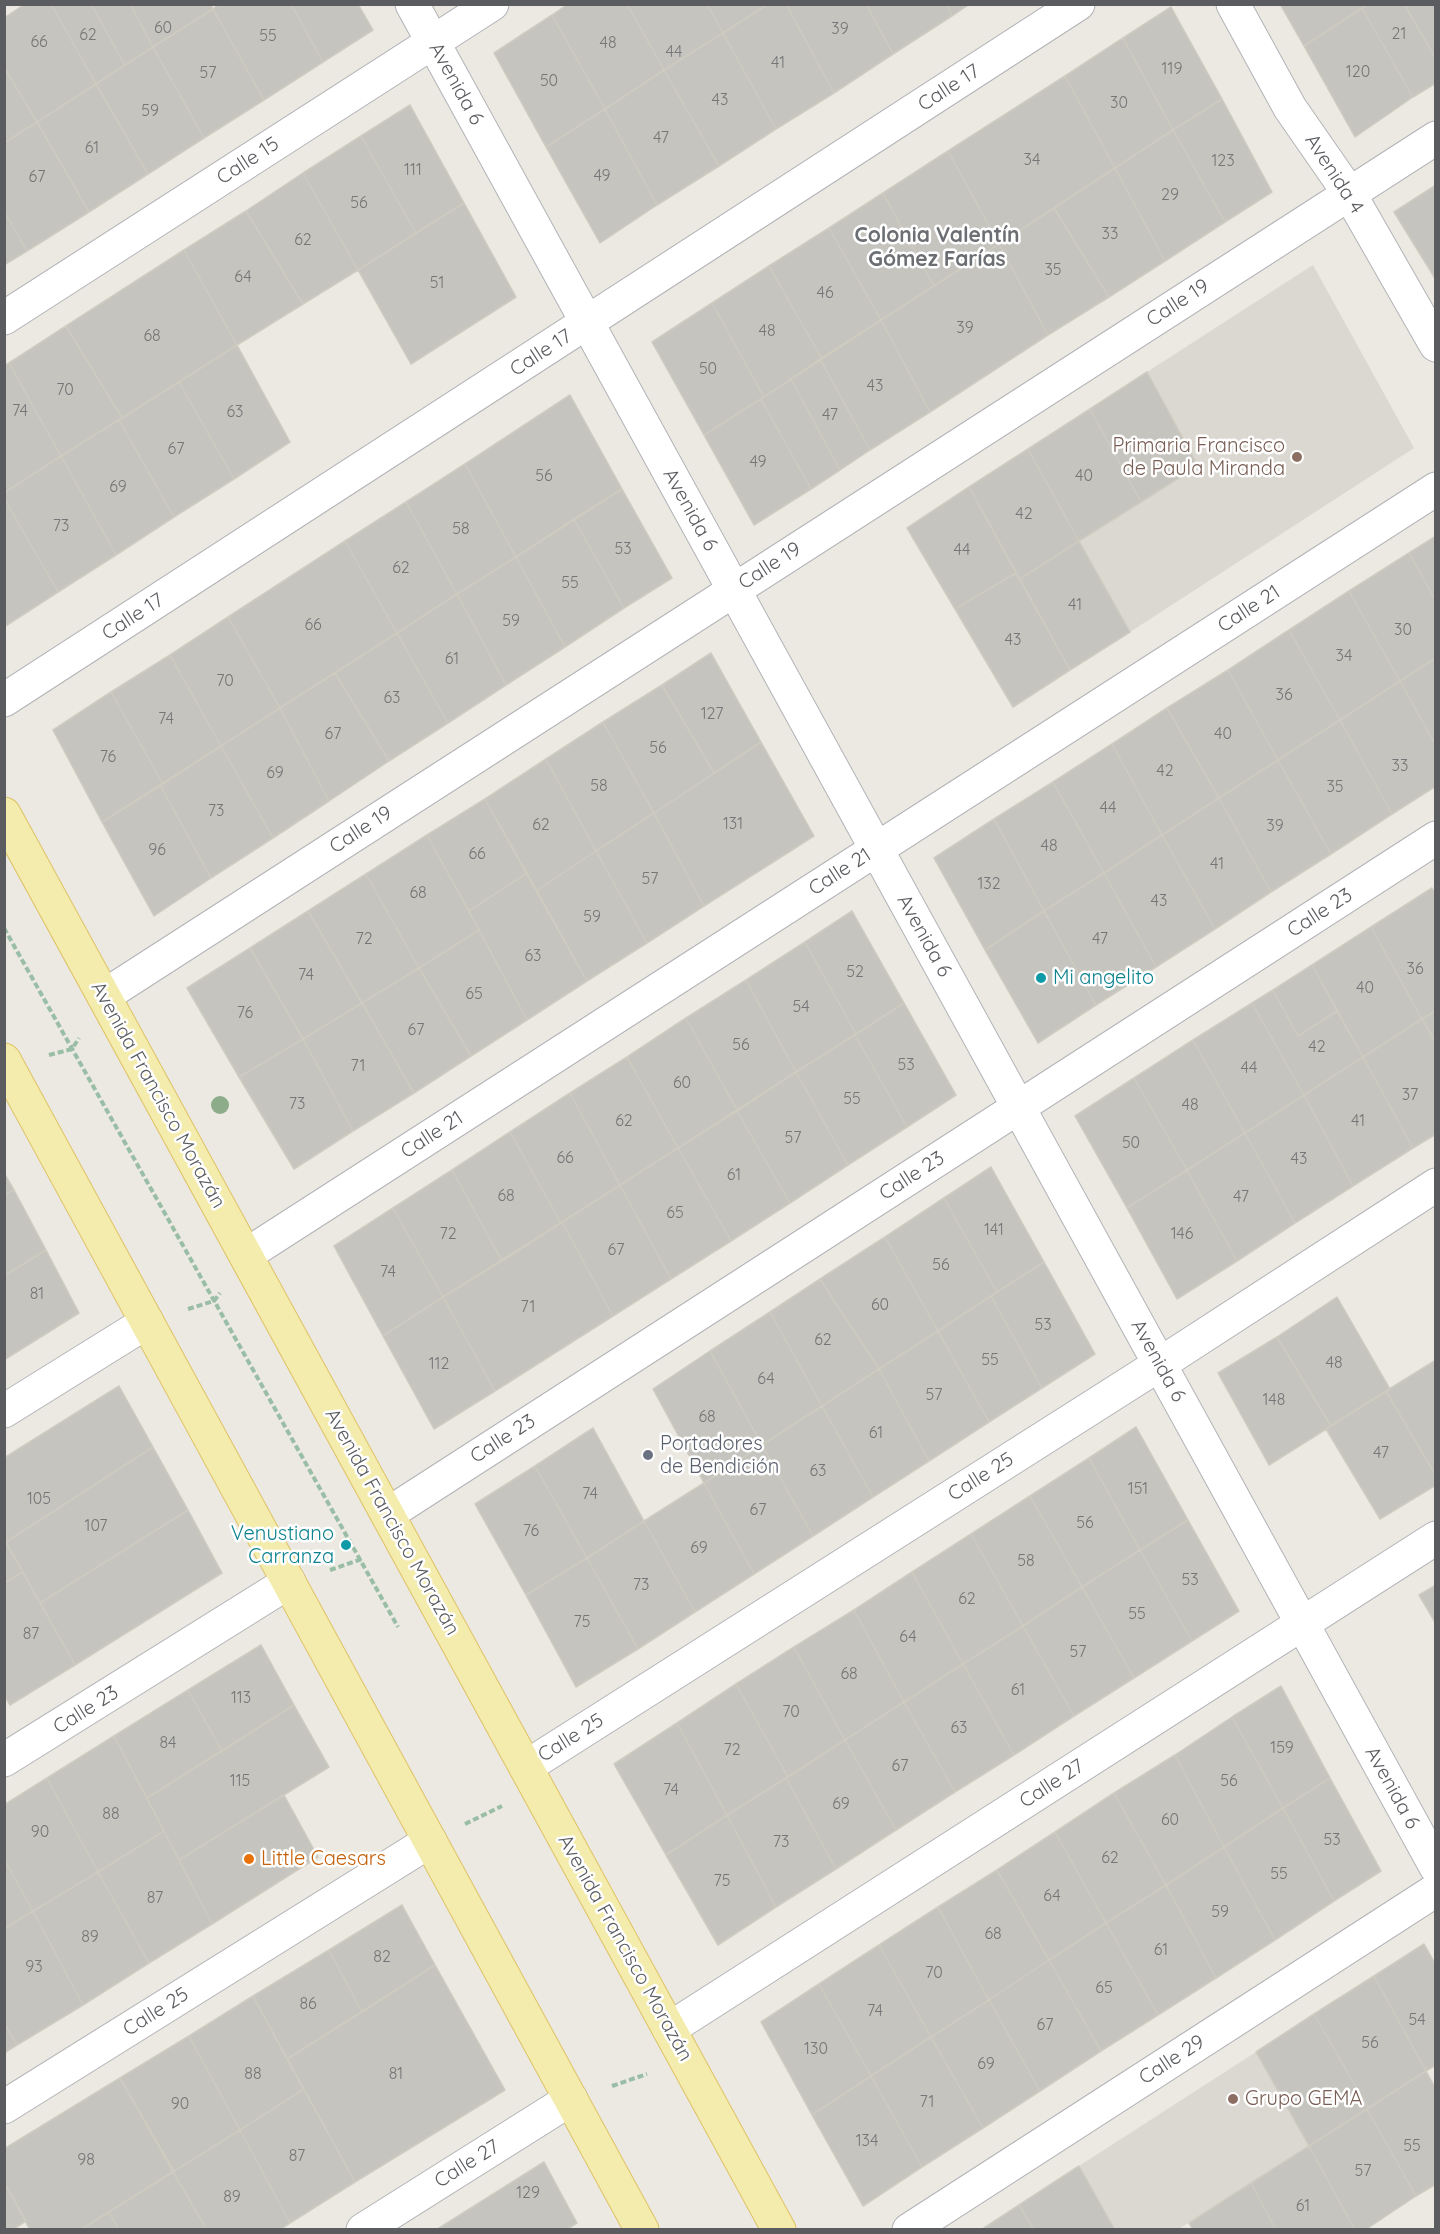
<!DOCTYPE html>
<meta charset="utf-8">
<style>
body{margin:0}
#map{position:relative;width:1440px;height:2234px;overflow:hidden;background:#ebe9e1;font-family:Quicksand,sans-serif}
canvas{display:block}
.frame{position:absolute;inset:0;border:6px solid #5a5c60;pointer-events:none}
</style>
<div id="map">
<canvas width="1440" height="2234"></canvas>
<div class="frame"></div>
</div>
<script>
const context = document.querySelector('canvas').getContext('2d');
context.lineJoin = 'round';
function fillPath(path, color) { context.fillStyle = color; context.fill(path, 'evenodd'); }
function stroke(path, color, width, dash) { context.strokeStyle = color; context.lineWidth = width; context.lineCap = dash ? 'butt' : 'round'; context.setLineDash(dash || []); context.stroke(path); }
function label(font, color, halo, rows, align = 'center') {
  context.font = font + ' Quicksand,sans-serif'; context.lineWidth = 5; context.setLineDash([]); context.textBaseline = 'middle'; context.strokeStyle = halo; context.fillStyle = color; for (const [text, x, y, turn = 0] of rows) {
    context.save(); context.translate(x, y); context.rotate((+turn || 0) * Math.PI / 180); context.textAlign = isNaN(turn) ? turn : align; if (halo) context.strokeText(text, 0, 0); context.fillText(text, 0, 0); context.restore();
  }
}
fillPath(new Path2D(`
 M1313,265L1414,448L1130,632L1079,541L1198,466L1147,372Z
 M1256,2052L1309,2146L1179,2229H1115L1079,2166Z`), '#dad8d0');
const building = new Path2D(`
 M25,4H51L96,84L37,122L4,67V18Z
 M51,4H91L125,65L96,84Z
 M91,4H130L153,47L125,65Z
 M130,4H210L213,9L153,47Z
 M219,4H291L323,62L264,100L213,9Z
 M291,4H358L373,30L323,62Z
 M568,4H627L664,70L605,109L552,15Z
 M627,4H707L723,33L664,70Z
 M707,4H768L723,33Z
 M768,4H786L834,93L776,129L723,33Z
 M786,4H866L893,54L834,93Z
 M866,4H946L952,16L893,54Z
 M946,4H970L952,16Z
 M1280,4H1324L1325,6L1328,4H1368L1304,46Z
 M1368,4H1404L1436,59V83L1413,97L1362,8Z
 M1404,4H1436V59Z
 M1171,7L1222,99L1173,130L1123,38Z
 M1362,8L1413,97L1355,137L1304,46Z
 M213,9L264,100L204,138L153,47Z
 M552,15L605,109L546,147L494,53Z
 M723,33L776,129L719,166L664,70Z
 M1123,38L1173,130L1115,168L1065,76Z
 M153,47L204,138L148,174L96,84Z
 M4,67L37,122L4,143Z
 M664,70L719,166L657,205L605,109Z
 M1065,76L1115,168L999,244L948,151Z
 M96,84L148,174L89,212L37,122Z
 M1222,99L1272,192L1225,222L1173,130Z
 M410,105L464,203L416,233L361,136Z
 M605,109L657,205L600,243L546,147Z
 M37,122L89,212L27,251L4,211V143Z
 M1173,130L1225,222L1165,261L1115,168Z
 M361,136L416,233L358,270L303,173Z
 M948,151L999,244L934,286L883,193Z
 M1115,168L1165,261L1109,297L1054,208Z
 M303,173L358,270L303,304L246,211Z
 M1436,185V280L1394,212Z
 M883,193L934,286L881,320L829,228Z
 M464,203L516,297L411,364L358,270Z
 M1054,208L1109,297L1048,335L999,244Z
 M4,211L27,251L4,265Z
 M246,211L303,304L237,345L184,250Z
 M829,228L881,320L822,359L769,266Z
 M999,244L1048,335L930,412L881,320Z
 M184,250L237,345L122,418L66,326Z
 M769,266L822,359L764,397L712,303Z
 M712,303L764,397L704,435L652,342Z
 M881,320L930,412L870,450L820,359Z
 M66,326L122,418L61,456L9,363Z
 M237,345L290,442L234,479L179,382Z
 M820,359L870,450L840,470L791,379Z
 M9,363L61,456L4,493V366Z
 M1147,372L1198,466L1141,502L1090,409Z
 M791,379L840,470L811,489L761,399Z
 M179,382L234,479L174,517L119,420Z
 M570,395L622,489L516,557L465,464Z
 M761,399L811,489L754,525L704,435Z
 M1090,409L1141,502L1079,541L1028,449Z
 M119,420L174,517L116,555L61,456Z
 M1028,449L1079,541L1020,579L969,487Z
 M61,456L116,555L58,592L4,498V493Z
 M465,464L516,557L457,594L406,502Z
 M969,487L1016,573L955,609L907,528Z
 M622,489L672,578L624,608L574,519Z
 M4,498L58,592L4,627Z
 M406,502L457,594L397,633L345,541Z
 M574,519L624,608L565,647L516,557Z
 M1436,536V601L1409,553Z
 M345,541L397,633L280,708L228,617Z
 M1079,541L1130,632L1070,670L1020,579Z
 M1409,553L1436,601V658L1400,681L1349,591Z
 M516,557L565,647L506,685L457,594Z
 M1016,573L1070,670L1013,707L955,609Z
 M1349,591L1400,681L1340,720L1289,630Z
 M457,594L506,685L448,723L397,633Z
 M228,617L280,708L221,746L170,655Z
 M1289,630L1340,720L1278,760L1228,670Z
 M397,633L448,723L389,761L335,673Z
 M711,653L761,742L714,773L662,685Z
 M170,655L221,746L163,784L111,692Z
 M1436,658V746L1400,681Z
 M1228,670L1278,760L1219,798L1167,708Z
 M335,673L389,761L329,801L280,708Z
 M1400,681L1436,746V786L1392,814L1340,720Z
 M662,685L714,773L654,813L603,722Z
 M111,692L163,784L102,822L53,730Z
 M280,708L329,801L273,838L221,746Z
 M1167,708L1219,798L1162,835L1112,744Z
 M1340,720L1392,814L1331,854L1278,760Z
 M603,722L654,813L596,851L546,759Z
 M761,742L814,836L704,906L654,813Z
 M1112,744L1162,835L1104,873L1053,782Z
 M221,746L273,838L211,878L160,785Z
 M546,759L596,851L536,891L485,799Z
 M1278,760L1331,854L1271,892L1219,798Z
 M1053,782L1104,873L1044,911L994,819Z
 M160,785L211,878L154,916L102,822Z
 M1219,798L1271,892L1215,929L1162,835Z
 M485,799L527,873L469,911L427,835Z
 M654,813L704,906L647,943L596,851Z
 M994,819L1044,911L985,950L934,858Z
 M427,835L479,930L419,968L366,874Z
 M1162,835L1215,929L1156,967L1104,873Z
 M596,851L647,943L587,981L536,891Z
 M527,873L587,981L527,1020L469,911Z
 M1104,873L1156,967L1096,1005L1044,911Z
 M366,874L419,968L362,1003L308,911Z
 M1432,888L1436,895V1011L1422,1019L1371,927Z
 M308,911L362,1003L303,1039L250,948Z
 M852,911L904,1003L856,1034L805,942Z
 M1044,911L1096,1005L1038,1043L985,950Z
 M1371,927L1422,1019L1363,1057L1312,965Z
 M479,930L527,1020L471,1056L419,968Z
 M805,942L856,1034L796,1072L746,980Z
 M250,948L303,1039L239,1077L187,988Z
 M1312,965L1337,1011L1298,1036L1273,990Z
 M419,968L471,1056L414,1093L362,1003Z
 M746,980L796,1072L737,1110L686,1018Z
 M1273,990L1298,1036L1337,1011L1363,1057L1304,1095L1252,1003Z
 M362,1003L414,1093L353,1131L303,1039Z
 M904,1003L956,1095L907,1127L855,1035Z
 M1252,1003L1304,1095L1245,1133L1193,1040Z
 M1436,1011V1043L1422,1019Z
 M686,1018L737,1110L678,1148L627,1057Z
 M1422,1019L1436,1043V1134L1413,1148L1363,1057Z
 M855,1035L907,1127L848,1165L796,1072Z
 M303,1039L353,1131L294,1169L239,1077Z
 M1193,1040L1245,1133L1187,1170L1134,1078Z
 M627,1057L678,1148L620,1185L570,1093Z
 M1363,1057L1413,1148L1353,1186L1304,1095Z
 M796,1072L848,1165L790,1203L737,1111Z
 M1134,1078L1187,1170L1127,1208L1075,1116Z
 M570,1093L620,1185L561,1223L510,1132Z
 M1304,1095L1353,1186L1295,1223L1245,1133Z
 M737,1111L790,1203L731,1241L678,1148Z
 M510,1132L561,1223L502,1261L452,1170Z
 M1245,1133L1295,1223L1237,1261L1187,1170Z
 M678,1148L731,1241L671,1279L620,1185Z
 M991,1167L1044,1262L997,1292L944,1198Z
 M452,1170L502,1261L443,1297L393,1208Z
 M1187,1170L1237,1261L1177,1299L1127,1208Z
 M4,1173L14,1190L4,1195Z
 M620,1185L671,1279L613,1316L562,1222Z
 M14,1190L46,1250L4,1276V1195Z
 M944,1198L997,1292L938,1331L885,1237Z
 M393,1208L443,1297L383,1336L334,1246Z
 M562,1222L613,1316L495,1391L443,1297Z
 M885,1237L938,1331L879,1369L820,1279Z
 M46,1250L79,1313L4,1360V1276Z
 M1044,1262L1095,1354L1042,1388L991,1296Z
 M820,1279L879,1369L822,1406L770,1312Z
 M991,1296L1042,1388L989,1422L938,1331Z
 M443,1297L495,1391L434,1429L383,1336Z
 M1337,1297L1390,1389L1331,1426L1277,1337Z
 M770,1312L822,1406L762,1445L710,1351Z
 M938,1331L989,1422L929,1461L879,1369Z
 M1277,1337L1331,1426L1269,1465L1218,1373Z
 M710,1351L762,1445L704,1483L653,1389Z
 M1436,1360V1476L1386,1391Z
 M879,1369L929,1461L873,1497L822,1406Z
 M119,1386L153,1447L6,1542L4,1458Z
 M1386,1391L1436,1476V1485L1380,1519L1326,1429Z
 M822,1406L873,1497L813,1536L762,1445Z
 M1136,1427L1188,1520L1140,1550L1089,1458Z
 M593,1428L644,1521L587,1558L535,1466Z
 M762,1445L813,1536L754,1574L704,1483Z
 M153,1447L188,1510L40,1603L6,1542Z
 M1089,1458L1140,1550L1082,1587L1030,1496Z
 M535,1466L587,1558L526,1595L475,1504Z
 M704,1483L754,1574L695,1612L644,1521Z
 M1030,1496L1082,1587L1023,1626L971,1534Z
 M188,1510L222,1573L75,1665L40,1603Z
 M1188,1520L1239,1611L1192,1641L1140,1550Z
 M644,1521L695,1612L638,1649L587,1558Z
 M971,1534L1023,1626L963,1664L912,1572Z
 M4,1540L23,1572L4,1583Z
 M1140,1550L1192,1641L1134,1678L1082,1587Z
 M587,1558L638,1649L576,1687L526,1595Z
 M23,1572L75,1665L10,1705L4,1695V1583Z
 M912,1572L963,1664L904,1702L854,1610Z
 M1436,1585V1624L1419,1595Z
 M1082,1587L1134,1678L1074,1716L1023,1626Z
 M854,1610L904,1702L845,1740L794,1647Z
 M1023,1626L1074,1716L1014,1755L963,1664Z
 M261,1645L294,1705L222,1751L188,1690Z
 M794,1647L845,1740L788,1777L736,1684Z
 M963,1664L1014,1755L955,1792L904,1702Z
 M736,1684L788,1777L727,1815L677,1723Z
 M1281,1686L1330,1778L1283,1808L1232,1717Z
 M188,1690L222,1751L147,1798L114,1736Z
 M904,1702L955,1792L896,1830L845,1740Z
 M294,1705L329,1767L179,1860L147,1798Z
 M1232,1717L1283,1808L1224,1847L1175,1755Z
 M677,1723L727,1815L666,1855L614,1764Z
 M114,1736L164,1831L98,1872L47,1778Z
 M845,1740L896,1830L836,1869L786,1778Z
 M1175,1755L1224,1847L1166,1885L1114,1793Z
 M47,1778L98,1872L33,1911L4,1859V1805Z
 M786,1778L836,1869L776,1907L727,1815Z
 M1330,1778L1381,1871L1334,1901L1283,1808Z
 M1114,1793L1166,1885L1106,1923L1055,1832Z
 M284,1795L318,1857L212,1924L179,1860Z
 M1283,1808L1334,1901L1275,1940L1224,1847Z
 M727,1815L776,1907L718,1945L666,1855Z
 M164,1831L212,1924L149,1963L98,1872Z
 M1055,1832L1106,1923L1049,1960L997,1870Z
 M1224,1847L1275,1940L1216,1978L1166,1885Z
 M4,1859L33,1911L4,1929Z
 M997,1870L1049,1960L989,2000L938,1907Z
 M98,1872L149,1963L83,2005L33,1911Z
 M1166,1885L1216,1978L1158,2015L1106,1923Z
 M402,1905L435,1965L362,2012L329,1950Z
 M938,1907L989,2000L931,2037L879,1945Z
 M33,1911L83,2005L17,2045L4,2023V1929Z
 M1106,1923L1158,2015L1101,2051L1049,1960Z
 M1424,1944L1436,1965V2065L1426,2071L1374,1976Z
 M879,1945L931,2037L871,2076L819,1984Z
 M329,1950L362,2012L287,2059L253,1996Z
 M1049,1960L1101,2051L1040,2091L989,2000Z
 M435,1965L505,2090L355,2182L287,2059Z
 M1374,1976L1426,2071L1368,2108L1314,2014Z
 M819,1984L871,2076L812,2115L761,2022Z
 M253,1996L304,2089L240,2130L189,2036Z
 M989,2000L1040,2091L983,2128L931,2037Z
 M1314,2014L1368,2108L1309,2146L1256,2052Z
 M4,2023L17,2045L4,2053Z
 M189,2036L240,2130L173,2172L120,2078Z
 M931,2037L983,2128L922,2167L871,2076Z
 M1426,2071L1436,2089V2184L1416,2196L1367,2109Z
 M871,2076L922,2167L863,2206L812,2115Z
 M120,2078L174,2171L80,2230H30L4,2182V2149Z
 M304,2089L355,2182L290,2223L240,2130Z
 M1367,2109L1416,2196L1365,2230H1355L1309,2146Z
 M240,2130L290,2223L279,2230H207L173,2172Z
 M1309,2146L1355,2230H1276L1251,2183Z
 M544,2162L577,2223L566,2230H436Z
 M1079,2166L1115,2230H1034L1019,2205Z
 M173,2172L207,2230H119L109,2212Z
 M4,2182L26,2221L12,2230H4Z
 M1251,2183L1276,2230H1193L1189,2223Z
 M1019,2205L1034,2230H981Z
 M109,2212L119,2230H80Z`);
fillPath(building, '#c6c4be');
stroke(building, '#cecbc0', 1.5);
const minor = new Path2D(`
 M412,4L1436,1867
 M1233,4L1290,108L1349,193L1436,345
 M4,318L492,4
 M4,700L1078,4
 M104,996L1436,138
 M246,1255L1436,489
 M4,1411L147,1322
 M388,1514L1436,838
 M4,1760L289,1582
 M526,1767L1160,1364L1436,1185
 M669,2029L1436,1538
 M4,2107L430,1841
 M363,2230L571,2099
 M909,2230L1436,1890`);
const major = new Path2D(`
 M4,814L779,2230
 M4,1060L642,2230`);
stroke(minor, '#b2b3b7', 35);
stroke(major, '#dfc266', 35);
stroke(new Path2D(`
 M4,928L398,1627
 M49,1055L72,1049L79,1038
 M188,1309L214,1301L220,1293
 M330,1570L362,1559
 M465,1824L502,1806
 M612,2086L647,2074`), '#99bda5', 4, [6, 3]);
stroke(minor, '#fff', 33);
stroke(major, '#f4ecad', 33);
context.fillStyle = '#8cac8a';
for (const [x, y] of [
 [220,1105]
]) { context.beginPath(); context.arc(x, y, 9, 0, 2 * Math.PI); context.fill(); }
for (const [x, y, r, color] of [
 [1297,457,6,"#8d6e63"],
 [1041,978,6,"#0f9aa8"],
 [648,1455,6,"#6b7280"],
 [346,1545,6,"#0f9aa8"],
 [249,1859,6,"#e8710a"],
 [1233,2099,6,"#8d6e63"]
]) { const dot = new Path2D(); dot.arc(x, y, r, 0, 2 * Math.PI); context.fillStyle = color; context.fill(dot); stroke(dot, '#fff', 2); }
label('16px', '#757678', null, [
 ["60",163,28],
 ["39",840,29],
 ["21",1399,34],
 ["62",88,35],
 ["55",268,36],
 ["66",39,42],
 ["48",608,43],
 ["44",674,52],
 ["41",778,63],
 ["119",1172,69],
 ["120",1358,72],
 ["57",208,73],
 ["50",549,81],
 ["43",720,100],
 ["30",1119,103],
 ["59",150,111],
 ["47",661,138],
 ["61",92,148],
 ["34",1032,160],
 ["123",1223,161],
 ["111",413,170],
 ["49",602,176],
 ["67",37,177],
 ["29",1170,195],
 ["56",359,203],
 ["33",1110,234],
 ["62",303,240],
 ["35",1053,270],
 ["64",243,277],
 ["51",437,283],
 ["46",825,293],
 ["39",965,328],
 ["48",767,331],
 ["68",152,336],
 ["50",708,369],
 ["43",875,386],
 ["70",65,390],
 ["74",20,411],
 ["63",235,412],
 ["47",830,415],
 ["67",176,449],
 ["49",758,462],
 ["56",544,476],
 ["40",1084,476],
 ["69",118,487],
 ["42",1024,514],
 ["73",61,526],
 ["58",461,529],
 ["53",623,549],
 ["44",962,550],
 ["62",401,568],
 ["55",570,583],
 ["41",1075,605],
 ["59",511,621],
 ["66",313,625],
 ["30",1403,630],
 ["43",1013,640],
 ["34",1344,656],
 ["61",452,659],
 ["70",225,681],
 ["36",1284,695],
 ["63",392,698],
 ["127",712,714],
 ["74",166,719],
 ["67",333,734],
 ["40",1223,734],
 ["56",658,748],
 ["76",108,757],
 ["33",1400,766],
 ["42",1165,771],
 ["69",275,773],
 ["58",599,786],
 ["35",1335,787],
 ["44",1108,808],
 ["73",216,811],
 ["131",733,824],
 ["62",541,825],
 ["39",1275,826],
 ["48",1049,846],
 ["96",157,850],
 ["66",477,854],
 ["41",1217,864],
 ["57",650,879],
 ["132",989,884],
 ["68",418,893],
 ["43",1159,901],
 ["59",592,917],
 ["72",364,939],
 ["47",1100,939],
 ["63",533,956],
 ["36",1415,969],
 ["52",855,972],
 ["74",306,975],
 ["40",1365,988],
 ["65",474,994],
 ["54",801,1007],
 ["76",245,1013],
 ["67",416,1030],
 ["56",741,1045],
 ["42",1317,1047],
 ["53",906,1065],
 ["71",358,1066],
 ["44",1249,1068],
 ["60",682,1083],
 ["37",1410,1095],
 ["55",852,1099],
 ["73",297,1104],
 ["48",1190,1105],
 ["62",624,1121],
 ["41",1358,1121],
 ["57",793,1138],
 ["50",1131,1143],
 ["66",565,1158],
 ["43",1299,1159],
 ["61",734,1175],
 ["68",506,1196],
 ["47",1241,1197],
 ["65",675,1213],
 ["141",994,1230],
 ["72",448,1234],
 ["146",1182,1234],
 ["67",616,1250],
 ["56",941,1265],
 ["74",388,1272],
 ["81",37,1294],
 ["60",880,1305],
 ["71",528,1307],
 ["53",1043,1325],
 ["62",823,1340],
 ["55",990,1360],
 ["48",1334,1363],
 ["112",439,1364],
 ["64",766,1379],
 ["57",934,1395],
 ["148",1274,1400],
 ["68",707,1417],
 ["61",876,1433],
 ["47",1381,1453],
 ["63",818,1471],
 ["151",1138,1489],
 ["74",590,1494],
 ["105",39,1499],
 ["67",758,1510],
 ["56",1085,1523],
 ["107",96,1526],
 ["76",531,1531],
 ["69",699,1548],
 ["58",1026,1561],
 ["53",1190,1580],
 ["73",641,1585],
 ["62",967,1599],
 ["55",1137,1614],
 ["75",582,1622],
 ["87",31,1634],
 ["64",908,1637],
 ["57",1078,1652],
 ["68",849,1674],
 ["61",1018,1690],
 ["113",241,1698],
 ["70",791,1712],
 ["63",959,1728],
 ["84",168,1743],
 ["159",1282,1748],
 ["72",732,1750],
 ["67",900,1766],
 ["115",240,1781],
 ["56",1229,1781],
 ["74",671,1790],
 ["69",841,1804],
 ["88",111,1814],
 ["60",1170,1820],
 ["90",40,1832],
 ["53",1332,1840],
 ["73",781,1842],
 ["62",1110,1858],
 ["55",1279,1874],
 ["75",722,1881],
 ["64",1052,1896],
 ["87",155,1898],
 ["59",1220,1912],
 ["68",993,1934],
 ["89",90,1937],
 ["61",1161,1950],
 ["82",382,1957],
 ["93",34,1967],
 ["70",934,1973],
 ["65",1104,1988],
 ["86",308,2004],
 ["74",875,2011],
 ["54",1417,2020],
 ["67",1045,2025],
 ["56",1370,2043],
 ["130",816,2049],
 ["69",986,2064],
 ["88",253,2074],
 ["81",396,2074],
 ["71",927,2102],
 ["90",180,2104],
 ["134",867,2141],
 ["55",1412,2146],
 ["87",297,2156],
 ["98",86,2160],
 ["57",1363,2171],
 ["129",528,2193],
 ["89",232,2197],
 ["61",1303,2206]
]);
label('20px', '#5a5c60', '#fff', [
 ["Avenida 6",456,84,61],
 ["Calle 17",949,88,-33],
 ["Calle 15",248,161,-33],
 ["Avenida 4",1334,174,57],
 ["Calle 19",1178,303,-33],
 ["Calle 17",541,353,-33],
 ["Avenida 6",690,510,61],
 ["Calle 19",770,566,-33],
 ["Calle 21",1249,609,-33],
 ["Calle 17",133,617,-33],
 ["Calle 19",361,830,-33],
 ["Calle 21",840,872,-33],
 ["Calle 23",1320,913,-33],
 ["Avenida 6",924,936,61],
 ["Avenida Francisco Morazán",158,1095,61],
 ["Calle 21",432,1135,-33],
 ["Calle 23",912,1176,-33],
 ["Avenida 6",1158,1361,61],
 ["Calle 23",503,1439,-33],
 ["Calle 25",981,1477,-32],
 ["Avenida Francisco Morazán",392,1522,61],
 ["Calle 23",86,1710,-32],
 ["Calle 25",571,1738,-32],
 ["Calle 27",1052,1784,-33],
 ["Avenida 6",1392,1788,61],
 ["Avenida Francisco Morazán",625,1948,61],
 ["Calle 25",156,2012,-32],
 ["Calle 29",1172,2060,-33],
 ["Calle 27",467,2164,-32]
]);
label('20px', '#785e54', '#fff', [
 ["Primaria Francisco",1285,446],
 ["de Paula Miranda",1285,469],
 ["Grupo GEMA",1245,2099,"left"]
], 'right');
label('20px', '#0d838f', '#fff', [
 ["Mi angelito",1053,978],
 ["Venustiano",334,1534,"right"],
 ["Carranza",334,1557,"right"]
], 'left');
label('20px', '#5b616d', '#fff', [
 ["Portadores",660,1444],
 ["de Bendición",660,1467]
], 'left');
label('20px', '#c56008', '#fff', [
 ["Little Caesars",261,1859]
], 'left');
label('bold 21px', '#6b6e72', '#fff', [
 ["Colonia Valentín",937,236],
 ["Gómez Farías",937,260]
]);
</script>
